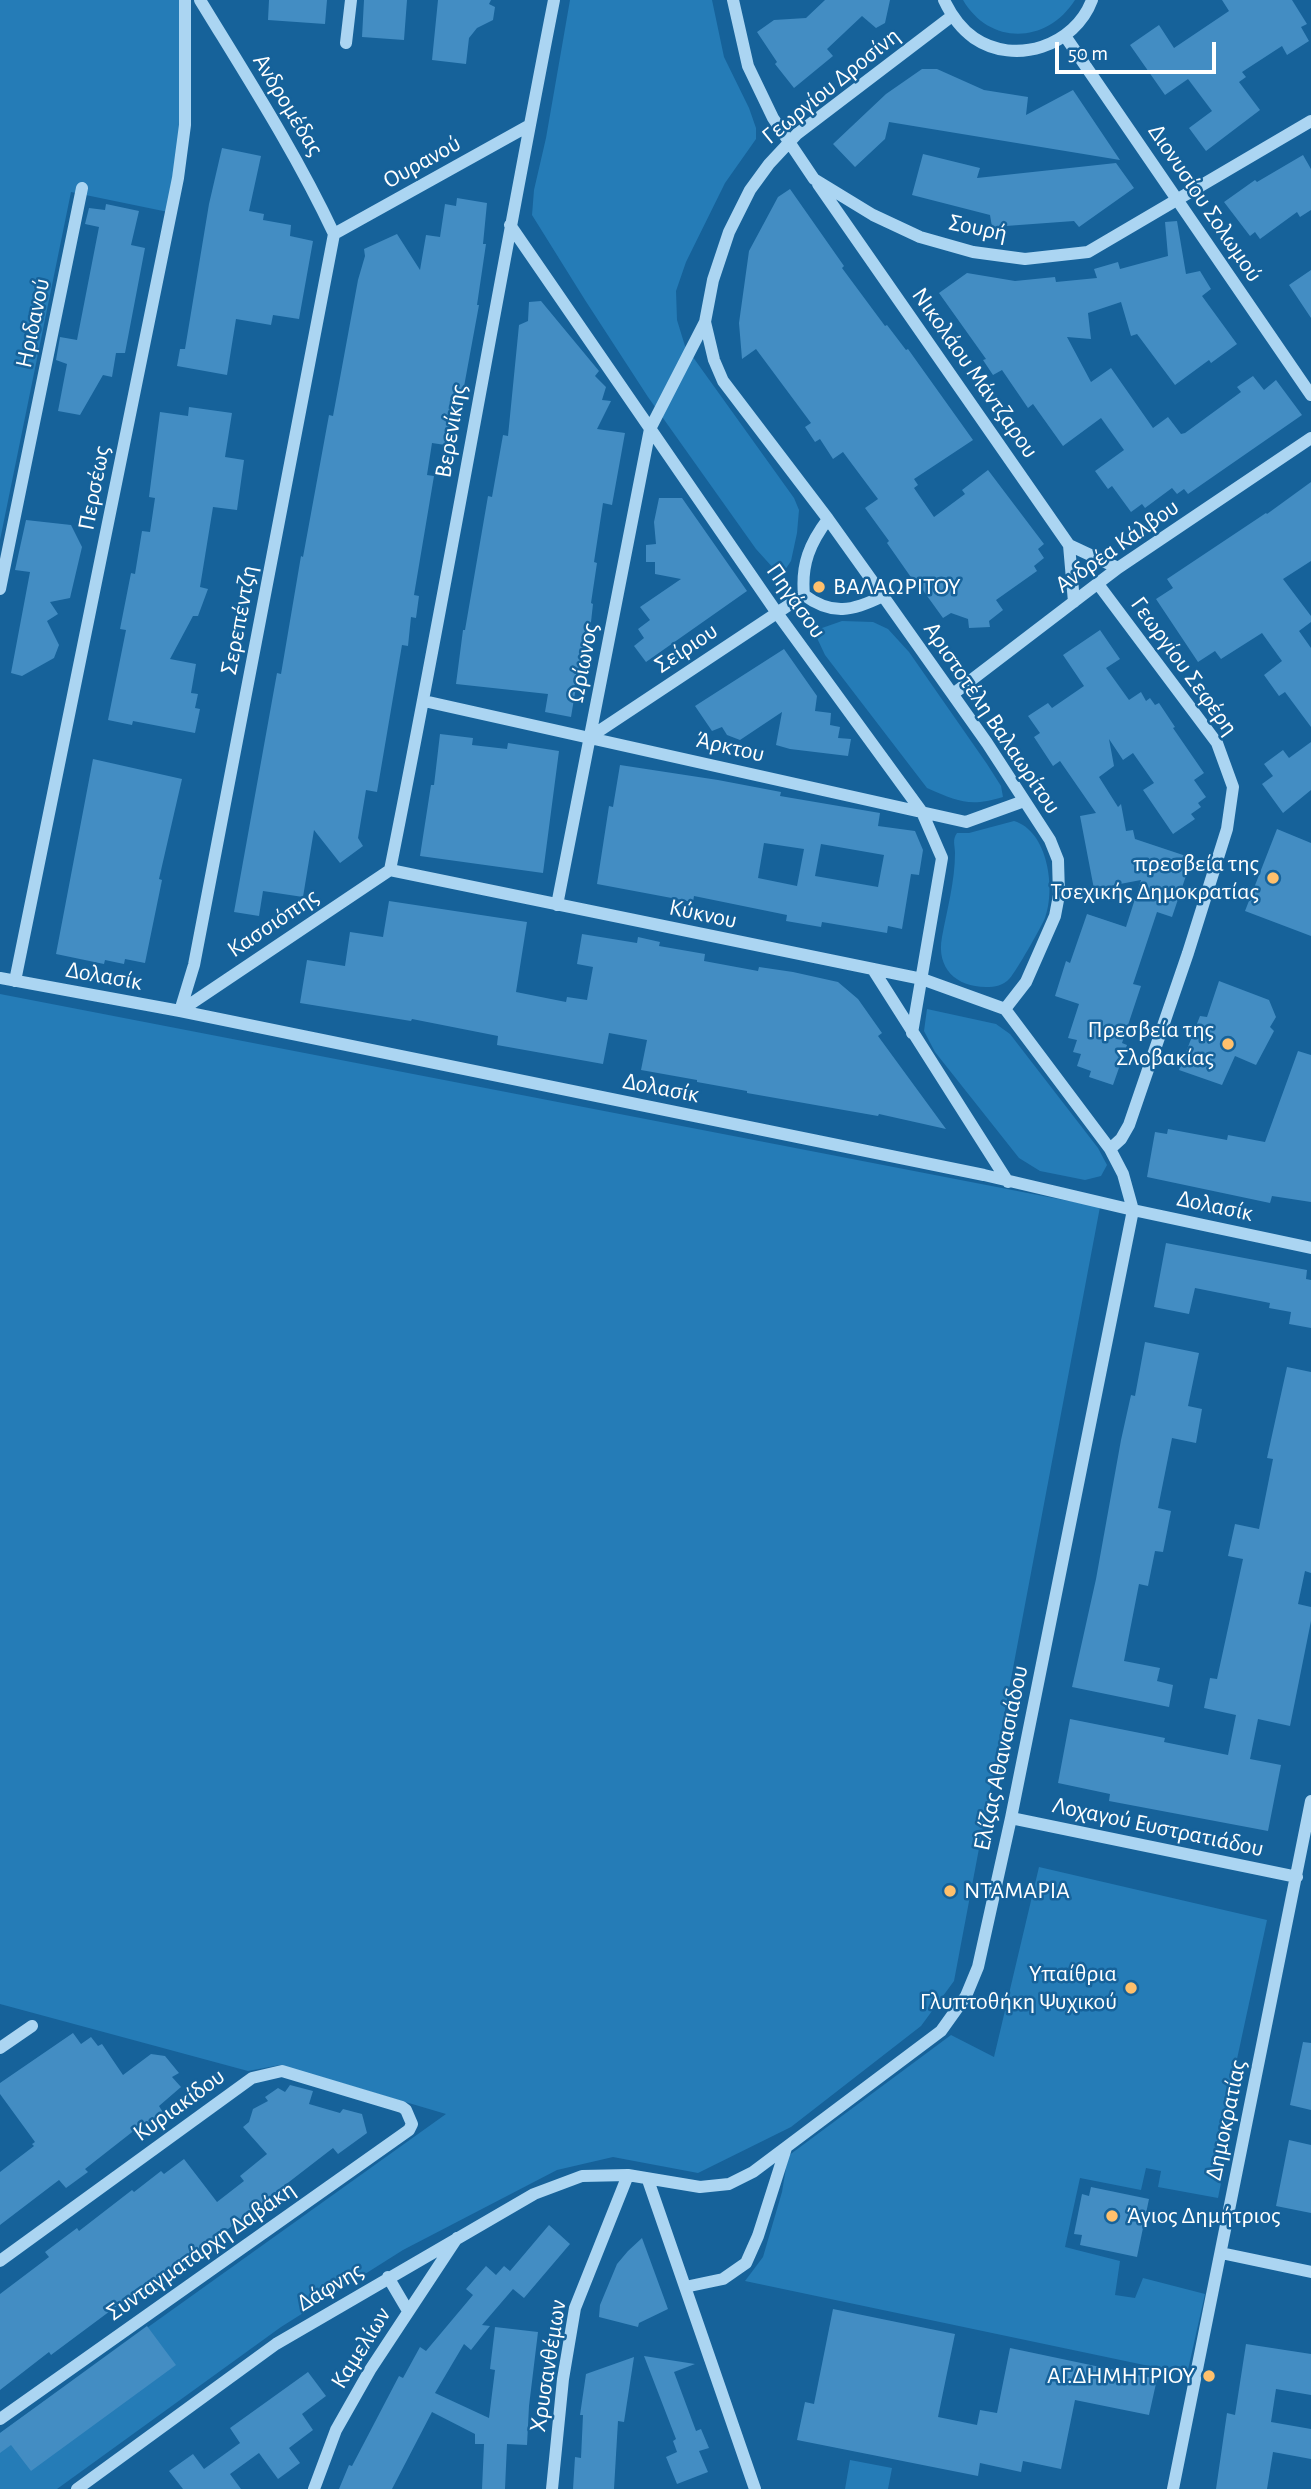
<!DOCTYPE html>
<meta charset="utf-8">
<style>
body{margin:0}
#map{position:relative;width:1311px;height:2489px;overflow:hidden;background:#16629a;font-family:"Alegreya Sans",sans-serif}
canvas{display:block}
.scale{position:absolute;left:1055px;top:42px;width:161px;height:32px;box-sizing:border-box;border:4px solid #fff;border-top:0;padding-left:9px;font-size:21px;line-height:24px;white-space:nowrap;color:#fff;-webkit-text-stroke:5px #16629a;paint-order:stroke}
</style>
<div id="map">
<canvas width="1311" height="2489"></canvas>
<div class="scale">50 m</div>
</div>
<script>
const context = document.querySelector('canvas').getContext('2d');
context.lineJoin = 'round';
function fillPath(path, color) { context.fillStyle = color; context.fill(path, 'evenodd'); }
function stroke(path, color, width, dash) { context.strokeStyle = color; context.lineWidth = width; context.lineCap = dash ? 'butt' : 'round'; context.setLineDash(dash || []); context.stroke(path); }
function label(font, color, halo, rows, align = 'center') {
  context.font = font + ' "Alegreya Sans",sans-serif'; context.lineWidth = 5; context.setLineDash([]); context.textBaseline = 'middle'; context.strokeStyle = halo; context.fillStyle = color; for (const [text, x, y, turn = 0] of rows) {
    context.save(); context.translate(x, y); context.rotate((+turn || 0) * Math.PI / 180); context.textAlign = isNaN(turn) ? turn : align; if (halo) context.strokeText(text, 0, 0); context.fillText(text, 0, 0); context.restore();
  }
}
fillPath(new Path2D(`
 M0,0H184L182,132L168,212L71,192L0,540Z
 M570,0H712L724,57L749,108L756,128V139L725,183L686,262L676,291L677,320L685,346L794,498L799,510L797,533L791,561L785,570H775L756,549L648,397L585,300L532,215L534,190L546,138Z
 M963,0H1075C1047,44 990,46 963,0Z
 M842,621L873,622L888,629L909,652L987,764L1001,786L1003,797C970,807 959,802 927,788L825,655L817,638L822,628Z
 M1014,821C1048,831 1056,889 1045,918C1040,929 1017,970 1010,978C1003,986 995,987 986,987C956,987 936,968 942,937C947,910 955,881 955,853C955,845 952,840 957,833H969Z
 M0,994L1100,1207L954,1981L921,2026L791,2127L698,2173L613,2157L557,2170L403,2250L281,2327L57,2489H0V2433L446,2114L280,2065L248,2071L0,2004Z
 M927,1009L996,1024L1010,1034L1098,1148L1107,1165L1101,1176L1085,1180L1040,1171L1019,1158L935,1052L924,1031Z
 M1039,1867L1267,1920L1226,2110L1235,2113L1218,2198L1158,2187L1161,2171L1146,2168L1141,2190L1080,2178L1065,2247L1120,2261L1115,2295L1135,2298L1143,2278L1205,2294L1187,2374L745,2281L763,2257L782,2192L788,2156L951,2035L994,2057Z
 M850,2460L892,2468L888,2489H845Z`), '#257cb7');
fillPath(new Path2D(`
 M269,0H327L325,24L268,20Z
 M364,0H407L404,40L362,37Z
 M438,0H491L489,4L495,7L493,20L477,28L469,38L466,64L432,60Z
 M825,0H890L885,23L876,28L862,16L827,49L833,56L794,88L775,64L777,62L757,32L774,20L806,18Z
 M1222,0H1292L1307,24L1301,27L1309,41L1287,55L1282,46L1242,72L1246,77L1239,82L1260,110L1206,151L1189,128L1212,111L1188,79L1165,95L1130,45L1159,25L1174,48L1229,11Z
 M922,69H937L984,90L1028,97L1026,115L1073,90L1120,160L889,122L885,139L855,167L833,144L886,94Z
 M222,148L261,156L249,211L264,214L263,220L291,225L290,236L313,241L299,319L273,315L271,325L236,319L227,375L177,366L180,349H185L209,204Z
 M923,154L980,168L977,178L1116,163L1134,188L1079,227L1074,221L992,227L990,215L912,195Z
 M1303,155L1311,169V210L1300,217L1297,212L1260,239L1255,232L1250,236L1224,202L1255,180L1257,182Z
 M790,189L844,266L842,268L885,326L887,325L906,350L908,349L973,440L914,479L918,485L914,488L934,517L965,494L962,490L988,470L1044,544L1038,549L1044,558L1034,566L1037,571L996,600L1003,610L989,621L990,627L969,628L968,619L951,613L943,618L917,582L915,583L887,543L889,541L865,508L878,499L843,452L833,459L820,439L815,442L805,427L811,423L756,349L742,359L739,323L749,251L778,197Z
 M457,198L487,203L483,244H486L477,305H479L463,392L460,391L452,446L432,443L427,475L434,476L414,595L419,596L416,618L411,617L408,646L402,645L377,792L366,790L358,838L363,846L340,863L314,830L303,897L263,891L259,916L234,912L277,673L281,674L301,556L303,557L329,415L333,416L358,280L365,256L364,249L397,234L420,270L426,235L440,237L445,204L456,206Z
 M106,204L139,211L131,245L145,248L125,353H116L112,377L103,375L80,415L58,411L67,364L56,360L60,337L77,340L99,227L85,224L89,208L105,210Z
 M1177,221L1186,274L1200,271L1211,289L1202,296L1237,344L1211,363L1209,360L1175,385L1137,334L1131,336L1121,302L1088,313L1091,339L1067,337L1091,382L1111,368L1153,428L1168,417L1181,434L1185,433L1241,392L1237,387L1253,376L1264,390L1276,380L1302,415L1188,494L1184,489L1177,494L1172,488L1145,508L1142,504L1131,512L1112,486L1108,489L1095,471L1124,450L1101,418L1063,446L1033,404L1028,408L1002,370L993,375L983,360L986,359L939,293L967,273L1015,281L1055,277L1056,282L1097,278L1094,269L1118,262L1120,269L1168,256L1165,222Z
 M1311,270V318L1289,285Z
 M541,301L599,371L595,376L606,387L602,400L611,401L597,429L625,433L612,505L603,503L594,562L597,563L591,603L593,604L589,640L584,639L571,717L545,712L548,694L456,684L463,630H465L488,496L492,497L503,435L508,436L519,325L528,321L529,302Z
 M189,407L232,413L225,457L244,460L237,510L213,507L200,587L208,589L198,616H193L170,659L196,664L191,693L198,694L195,708L200,709L195,733L133,721L132,725L108,720L126,630L120,629L131,573L135,574L142,531L150,532L155,498L149,497L160,412L188,416Z
 M1311,482V561L1283,579L1311,616V622L1299,631L1311,648V727L1285,692L1279,696L1264,675L1282,661L1262,633L1221,659L1215,651L1198,662L1156,599L1173,588L1167,579L1266,513L1267,514Z
 M659,498H682L747,591L646,662L634,646L644,638L638,629L650,620L640,607L681,579L655,574V562H646V545L656,544L654,522Z
 M26,520L71,525L82,547L70,598L50,602L58,614L47,621L59,645L54,658L22,676L11,673L30,572L15,570Z
 M1100,630L1120,659L1106,668L1129,700L1141,692L1146,701L1150,698L1155,705L1159,703L1175,727L1173,728L1204,773L1194,780L1206,797L1198,803L1201,807L1191,814L1195,819L1173,834L1143,790L1154,783L1133,753L1123,760L1109,739L1114,766L1099,777L1118,807L1121,804L1126,831L1133,830L1135,839L1192,858L1172,917L1157,912L1133,984L1141,986L1122,1043L1127,1045L1113,1085L1089,1077L1091,1071L1077,1066L1081,1054L1073,1052L1077,1040L1068,1038L1079,1004L1055,996L1066,961L1070,963L1087,914L1126,927L1141,880L1094,889L1080,816L1096,813L1060,761L1053,766L1034,737L1040,733L1028,716L1048,703L1052,708L1084,686L1063,655Z
 M784,649L817,696L815,711L831,713L830,725L840,727L838,738L851,739L848,756L790,749L776,745L782,712L740,740L727,735L722,727L712,731L695,706Z
 M440,734L473,738L472,745L507,749L508,743L559,751L543,873L420,856L431,785H434Z
 M1311,742V790L1283,813L1262,784L1273,776L1264,764L1283,750L1289,758Z
 M93,759L182,779L159,879L162,880L145,963L125,959L124,964L105,960L104,964L56,954Z
 M620,765L718,780L781,792L780,796L880,813L878,826L915,831L923,850L919,875L911,874L902,929L888,926L887,933L822,922L821,927L786,921L787,915L694,896L693,902L597,884L609,806L613,807ZM764,843L804,849L797,886L758,878ZM821,844L884,855L878,887L815,876Z
 M1277,829L1311,843V936L1245,911Z
 M389,901L527,922L516,992L566,1002L567,997L587,1000L593,967L577,964L582,934L637,943L638,937L660,942L659,946L705,954L704,961L758,971L759,967L793,972L838,982L858,999L882,1033L878,1036L946,1129L879,1114L878,1116L747,1093V1091L697,1082V1080L641,1070L647,1040L609,1033L603,1064L497,1045L498,1036L412,1019L411,1021L300,1003L307,960L345,966L350,932L383,937Z
 M1219,981L1269,1000L1276,1017L1270,1027L1274,1031L1256,1065L1235,1056L1222,1085L1179,1070L1200,1016L1207,1017Z
 M1298,1051L1311,1055V1202L1272,1196L1270,1203L1147,1177L1155,1132L1167,1134L1168,1129L1227,1140L1228,1135L1265,1142Z
 M1166,1243L1307,1270L1306,1279L1311,1280V1328L1289,1324L1291,1312L1269,1308L1270,1303L1195,1288L1189,1314L1154,1307Z
 M1145,1342L1199,1353L1188,1406L1202,1409L1196,1443L1172,1438L1158,1508L1171,1511L1163,1552L1155,1551L1148,1586L1139,1584L1124,1661L1160,1668L1157,1681L1173,1685L1169,1707L1072,1687L1096,1579L1121,1440L1131,1395L1135,1396Z
 M1287,1367L1311,1372V1573L1305,1571L1298,1604L1311,1607V1621L1290,1726L1258,1719L1250,1759L1281,1765L1268,1831L1109,1801L1110,1794L1058,1783L1070,1719L1165,1738L1164,1742L1228,1755L1236,1715L1204,1708L1210,1678L1217,1679L1243,1559L1228,1556L1235,1524L1259,1529L1273,1459L1267,1458Z
 M73,2033L81,2044L91,2037L98,2046L102,2044L123,2075L151,2054L165,2056L179,2073L172,2077L181,2087L159,2106L164,2114L148,2126L145,2122L85,2169L88,2172L66,2188L59,2180L0,2225V2172L34,2146L32,2144L35,2142L0,2094V2083Z
 M1303,2042L1311,2043V2110L1290,2105Z
 M290,2085L313,2091L309,2104L340,2113L343,2109L362,2114L367,2133L338,2154L333,2148L149,2290L145,2285L51,2355L49,2352L0,2390V2294L49,2257L45,2252L77,2228L79,2231L132,2190L134,2192L161,2171L164,2174L184,2159L217,2202L244,2181L240,2176L267,2154L243,2127L249,2122L253,2109L268,2101L265,2097L278,2088L285,2092Z
 M1289,2140L1311,2145V2213L1276,2206Z
 M1091,2187L1149,2199L1137,2257L1080,2245L1082,2235L1074,2234L1082,2194L1089,2196Z
 M549,2225L570,2244L524,2298L513,2289L482,2325L490,2326L471,2350L464,2344L435,2393L489,2418L495,2370L490,2369L495,2327L538,2332L529,2406L527,2445L507,2444L505,2489H482L484,2444H475V2434L432,2412L392,2489H339L349,2465L352,2466L399,2376L403,2378L420,2347L426,2351L473,2295L466,2289L486,2266L496,2275L504,2266L510,2271Z
 M642,2238L668,2309L639,2323L638,2327L599,2317L600,2305L617,2264L628,2251Z
 M833,2309L955,2334L938,2417L977,2425L980,2410L997,2413L1010,2348L1157,2379L1149,2415L1075,2400L1061,2469L1023,2461L1021,2472L980,2463L978,2476L797,2440L805,2402L814,2404Z
 M147,2326L176,2365L31,2471L11,2445L0,2453V2433Z
 M1246,2344L1311,2354V2395L1276,2389L1271,2422L1311,2429V2459L1273,2452L1267,2489H1216L1227,2413L1235,2415Z
 M644,2356L695,2364L674,2372L696,2431L701,2429L709,2448L699,2451L708,2472L677,2484L666,2457L677,2452L673,2441L676,2439Z
 M634,2357L624,2422L618,2421L614,2489H573L575,2457L581,2458L583,2415H580L586,2374Z
 M308,2372L326,2396L302,2414L313,2430L289,2448L300,2463L278,2479L259,2453L230,2474L241,2489H183L169,2471L193,2454L204,2469L240,2443L230,2428Z`), '#438dc3');
stroke(new Path2D(`
 M200,0C247,77 296,153 334,234
 M733,0L748,66L773,118L814,179L873,215L920,237L973,252L1025,259L1088,252L1311,121
 M944,0C951,15 960,28 974,38C1015,66 1075,46 1092,0
 M1065,36L1311,395
 M346,43L351,0
 M818,184L1069,545L1074,602
 M510,225L777,613L922,812L942,858L912,1033
 M334,234L530,125
 M705,322L714,360L723,381L828,519L883,596L987,743L1050,840L1058,860L1059,895L1055,916L1026,982L1005,1009
 M828,519C810,543 801,564 804,595C832,616 853,611 883,596
 M1069,545L1118,568
 M1098,584L1217,743L1233,787L1227,829L1188,953L1129,1125L1121,1139L1110,1149
 M0,589L82,188
 M953,694L1118,568L1311,438
 M424,701L966,822L1024,801
 M590,737L804,595
 M390,870C448,581 497,290 554,0
 M390,870L922,979L1005,1009
 M557,905L650,429L705,322L713,280L729,232L750,190L769,164L797,134L952,16
 M874,971L1008,1182
 M0,978L180,1011L984,1175L1133,1210L1311,1248
 M15,981L178,178L185,125V0
 M180,1011L194,965L334,234
 M180,1011L390,870
 M1011,1818L1297,1877
 M0,2048L32,2026
 M648,2180L755,2489
 M1221,2253L1311,2272
 M0,2261L252,2078L282,2071L402,2107L406,2110L412,2124L409,2130L0,2419
 M388,2277L408,2311
 M685,2287L723,2279L746,2263L758,2236L786,2148
 M77,2489L276,2344L534,2194L582,2176L628,2175L700,2187L729,2184L753,2172L941,2031L966,1996L978,1967L1011,1818L1133,1210L1123,1174L1110,1149L1005,1009
 M314,2489L336,2430L370,2370L457,2238
 M552,2489L563,2379L575,2308L628,2175
 M1173,2489L1311,1801`), '#abd5f2', 12);
for (const [x, y, r, color] of [
 [819,587,7,"#ffc06c"],
 [1273,878,7,"#ffc06c"],
 [1228,1044,7,"#ffc06c"],
 [950,1891,7,"#ffc06c"],
 [1131,1988,7,"#ffc06c"],
 [1112,2216,7,"#ffc06c"],
 [1209,2376,7,"#ffc06c"]
]) { const dot = new Path2D(); dot.arc(x, y, r, 0, 2 * Math.PI); context.fillStyle = color; context.fill(dot); stroke(dot, '#16629a', 2.5); }
label('24px', '#fff', '#16629a', [
 ["Γεωργίου Δροσίνη",831,86,-39],
 ["Ανδρομέδας",288,105,59],
 ["Ουρανού",422,162,-29],
 ["Διονυσίου Σολωμού",1205,203,56],
 ["Σουρή",978,228,12],
 ["Ηριδανού",33,323,-78],
 ["Νικολάου Μάντζαρου",975,373,55],
 ["Βερενίκης",451,431,-80],
 ["Περσέως",94,488,-79],
 ["Ανδρέα Κάλβου",1117,546,-35],
 ["Πηγάσου",796,601,55],
 ["Σερεπέντζη",239,620,-79],
 ["Σείριου",686,648,-34],
 ["Ωρίωνος",583,663,-79],
 ["Γεωργίου Σεφέρη",1184,666,54],
 ["Αριστοτέλη Βαλαωρίτου",992,718,56],
 ["Άρκτου",730,747,13],
 ["Κύκνου",703,914,12],
 ["Κασσιόπης",273,923,-34],
 ["Δολασίκ",104,976,10],
 ["Δολασίκ",661,1088,11],
 ["Δολασίκ",1215,1206,12],
 ["Ελίζας Αθανασιάδου",1001,1758,-78],
 ["Λοχαγού Ευστρατιάδου",1158,1827,12],
 ["Κυριακίδου",179,2105,-36],
 ["Δημοκρατίας",1226,2120,-78],
 ["Συνταγματάρχη Δαβάκη",201,2251,-35],
 ["Δάφνης",330,2287,-31],
 ["Καμελίων",361,2348,-58],
 ["Χρυσανθέμων",548,2366,-81]
]);
label('24px', '#fff', '#16629a', [
 ["ΒΑΛΑΩΡΙΤΟΥ",833,587,"left"],
 ["πρεσβεία της",1259,864],
 ["Τσεχικής Δημοκρατίας",1259,892],
 ["Πρεσβεία της",1214,1030],
 ["Σλοβακίας",1214,1058],
 ["ΝΤΑΜΑΡΙΑ",964,1891,"left"],
 ["Υπαίθρια",1117,1974],
 ["Γλυπτοθήκη Ψυχικού",1117,2002],
 ["Άγιος Δημήτριος",1126,2216,"left"],
 ["ΑΓ.ΔΗΜΗΤΡΙΟΥ",1195,2376]
], 'right');
</script>
